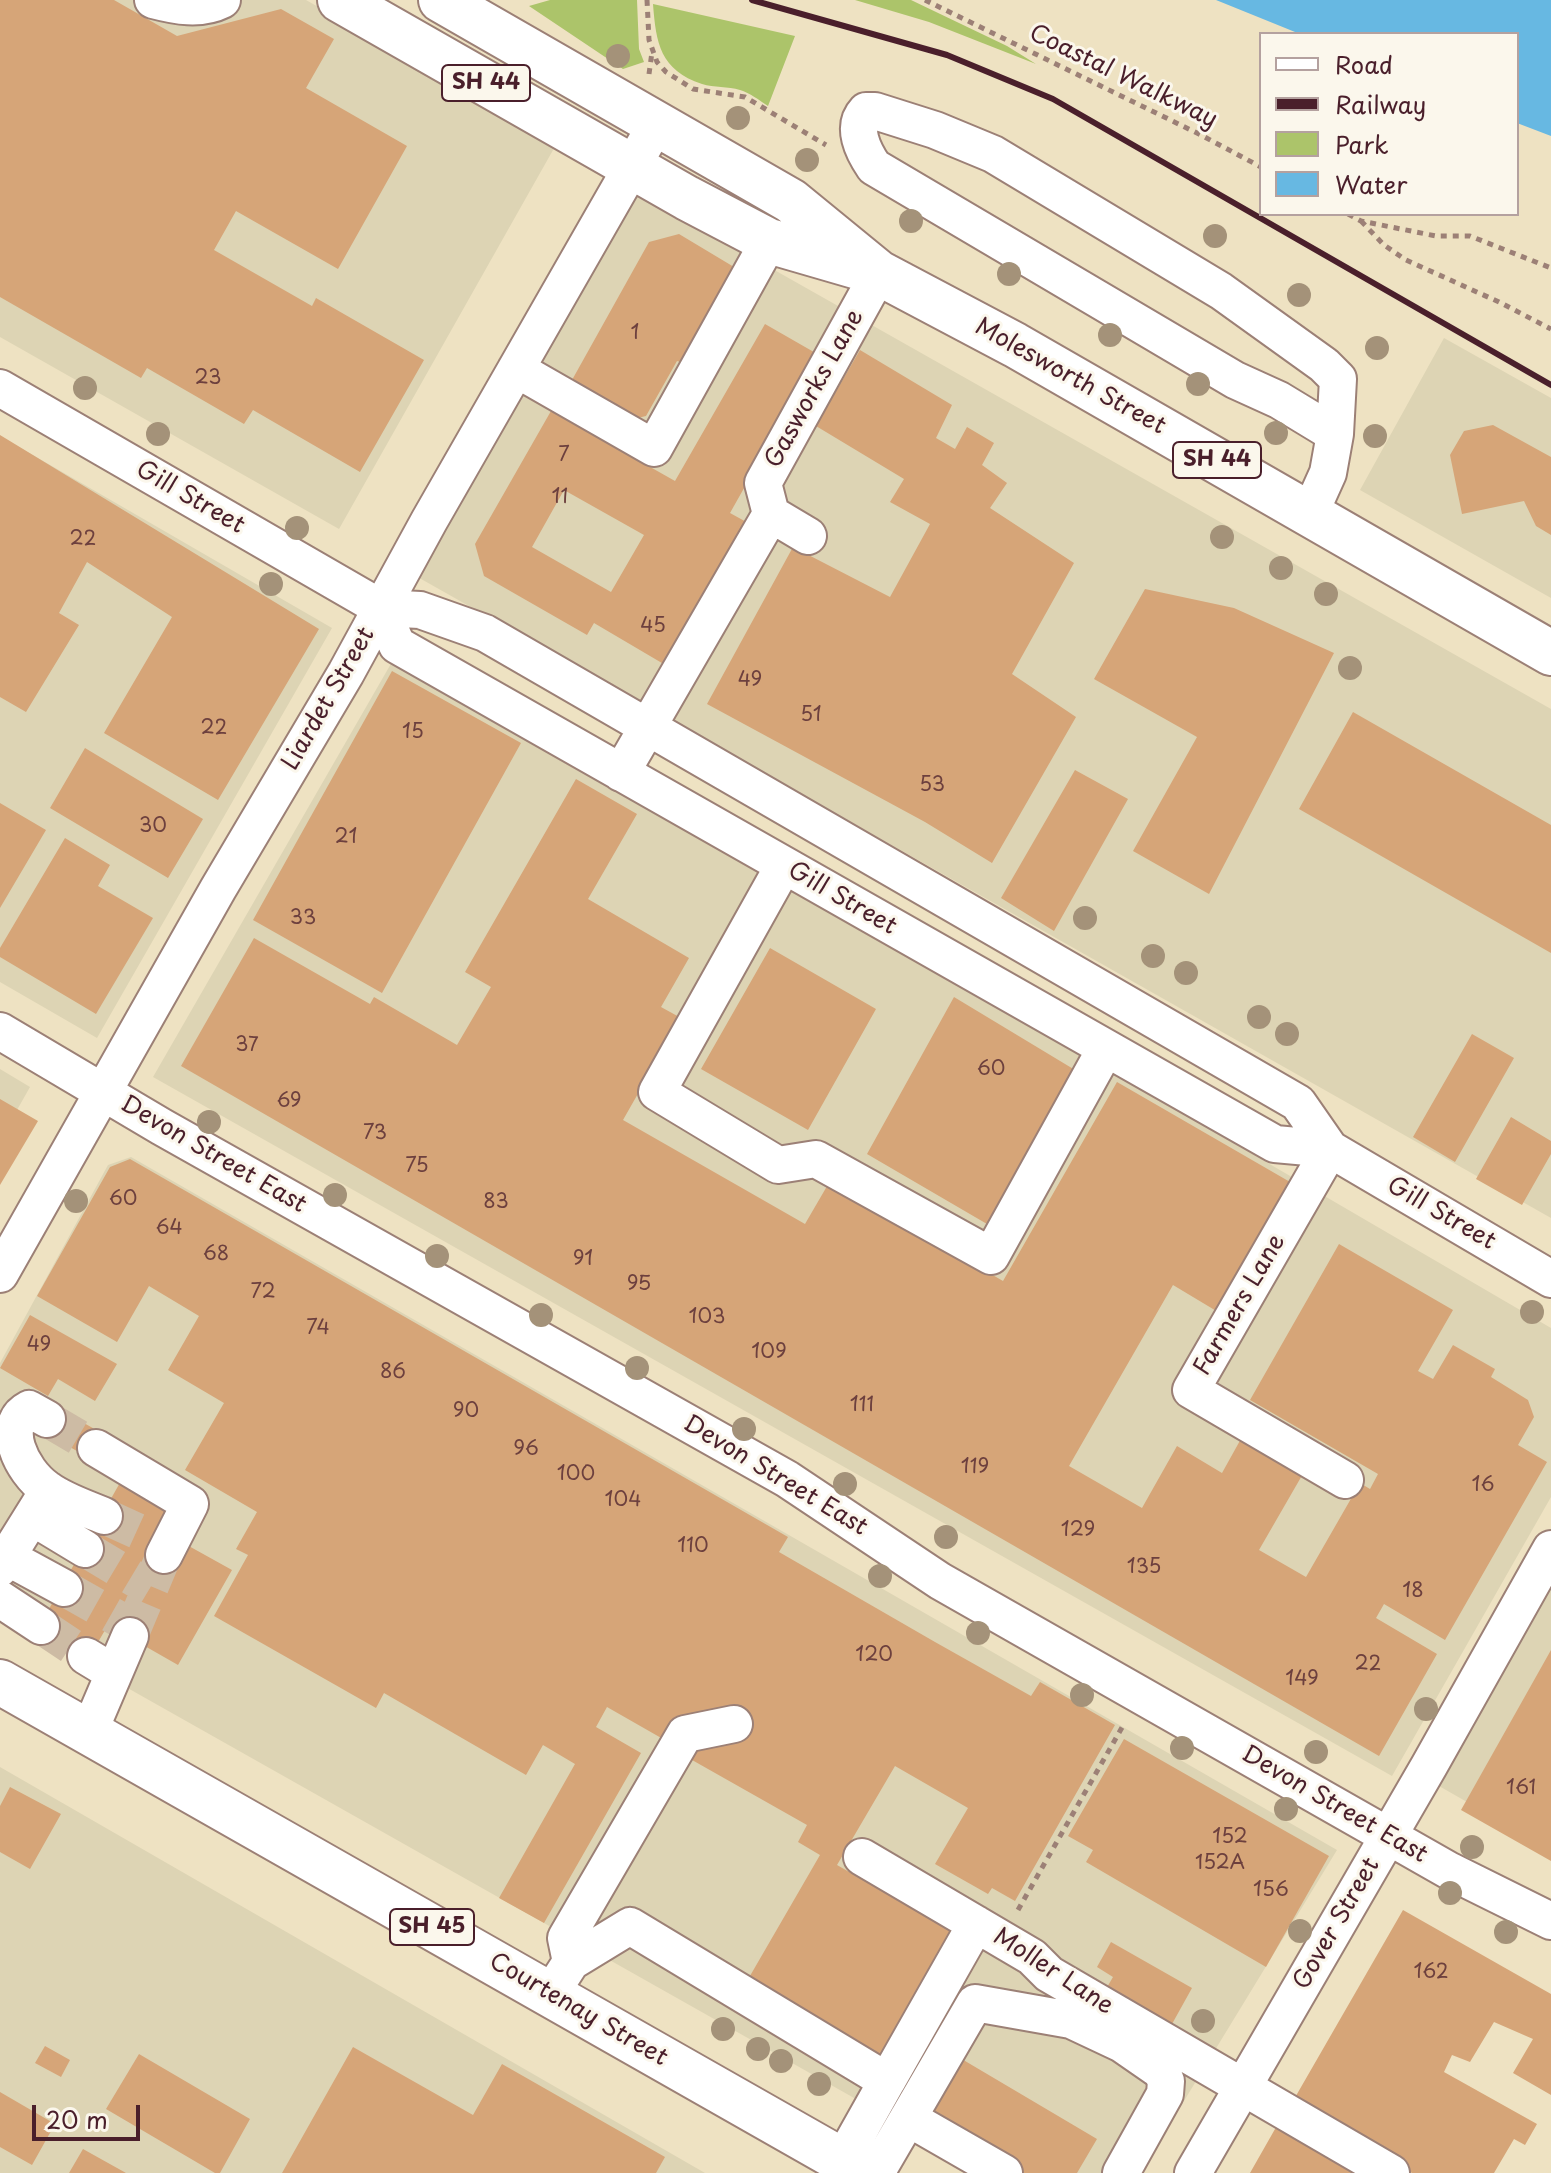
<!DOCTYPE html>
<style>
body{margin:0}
#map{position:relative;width:1551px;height:2173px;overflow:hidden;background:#eee2c2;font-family:"Playpen Sans",sans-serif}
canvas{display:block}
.legend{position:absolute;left:1259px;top:32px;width:260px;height:184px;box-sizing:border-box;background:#fbf7ec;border:2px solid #b4a19f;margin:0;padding:10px 14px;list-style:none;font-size:24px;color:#4a1f2b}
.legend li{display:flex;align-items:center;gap:16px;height:40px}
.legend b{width:40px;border:2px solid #b4a19f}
.scale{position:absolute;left:32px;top:2105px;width:108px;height:36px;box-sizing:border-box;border:4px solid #4a1f2b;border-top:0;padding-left:10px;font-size:24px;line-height:28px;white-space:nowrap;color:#4a1f2b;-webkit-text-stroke:6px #fbf7ec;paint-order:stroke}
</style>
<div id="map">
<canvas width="1551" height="2173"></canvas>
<ul class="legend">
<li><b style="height:10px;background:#fff"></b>Road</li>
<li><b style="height:10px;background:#4a1f2b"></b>Railway</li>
<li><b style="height:22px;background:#acc46a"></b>Park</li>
<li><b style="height:22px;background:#67b8e2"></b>Water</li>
</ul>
<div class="scale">20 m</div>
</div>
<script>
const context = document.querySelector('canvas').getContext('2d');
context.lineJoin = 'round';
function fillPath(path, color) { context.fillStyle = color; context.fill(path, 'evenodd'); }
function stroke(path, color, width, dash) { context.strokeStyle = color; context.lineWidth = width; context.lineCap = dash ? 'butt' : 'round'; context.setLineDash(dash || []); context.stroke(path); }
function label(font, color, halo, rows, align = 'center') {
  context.font = font + ' "Playpen Sans",sans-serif'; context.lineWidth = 6; context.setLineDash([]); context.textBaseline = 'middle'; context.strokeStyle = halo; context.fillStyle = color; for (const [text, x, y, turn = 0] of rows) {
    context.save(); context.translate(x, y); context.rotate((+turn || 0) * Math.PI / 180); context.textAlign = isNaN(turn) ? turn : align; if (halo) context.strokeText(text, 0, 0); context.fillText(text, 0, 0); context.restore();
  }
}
fillPath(new Path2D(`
 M0,0H306L557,143L339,529L0,337Z
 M624,185L1551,709V1218L407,571Z
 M1444,338L1551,398V598L1360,490Z
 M0,436L332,628L97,1038L0,982Z
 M396,655L1551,1328V1497L1392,1776L153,1077Z
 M0,1069L30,1087L0,1140Z
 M131,1157L1337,1850L1140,2173H987L0,1616V1363L108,1165Z
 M1551,1574V1850L1432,1782Z
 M0,1767L705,2173H0Z`), '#ddd4b4');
fillPath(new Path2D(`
 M550,0H637L639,49L644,62L623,69L529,6Z
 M855,0H911L1007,46L1036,64L929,22Z
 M653,4L795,36L768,106C759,100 750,93 740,90C728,86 714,88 702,84C660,70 656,43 653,4Z`), '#acc46a');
fillPath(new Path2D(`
 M1216,0H1551V136L1517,123V34H1300Z`), '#67b8e2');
fillPath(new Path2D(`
 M0,0H114L177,36L281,9L334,39L306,88L407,146L338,269L236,211L214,250L312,306L316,298L424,360L360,472L253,410L244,424L147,368L141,378L0,297Z
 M679,234L744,273L689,365L677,361L646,416L625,421L567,389L649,242Z
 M765,324L819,355L730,513L750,524L667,666L594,623L587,635L484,576L475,544L551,411L675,481ZM564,490L644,535L611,592L532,547Z
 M860,350L952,405L936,438L955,449L967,427L994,443L982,465L1007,483L990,508L1074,563L1012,674L1076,717L992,863L925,822L707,704L793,547L890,597L930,524L890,502L904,479L816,426Z
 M1493,425L1551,457V535L1536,526L1524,501L1462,514L1450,455L1464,431Z
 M0,435L319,629L218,800L104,733L172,617L87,562L59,613L79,625L26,712L0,697Z
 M1145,589L1234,608L1334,653L1209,894L1133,851L1197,737L1094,679Z
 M392,671L521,743L382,993L253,920Z
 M1353,712L1551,825V953L1299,809Z
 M85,748L203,819L168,878L50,808Z
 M1075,770L1128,799L1054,931L1001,898Z
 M576,779L637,814L588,899L689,958L661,1007L681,1018L623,1120L805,1224L830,1181L1003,1281L1117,1082L1297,1186L1223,1315L1173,1285L1069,1466L1142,1508L1177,1446L1222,1473L1242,1437L1304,1472L1259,1550L1306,1577L1360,1483L1370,1489L1378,1474L1250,1400L1339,1244L1453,1310L1418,1371L1433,1379L1453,1345L1495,1369L1491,1377L1528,1400L1534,1417L1518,1445L1547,1462L1445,1640L1384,1604L1376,1618L1437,1654L1379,1756L181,1066L254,938L370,1004L374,997L457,1045L491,987L465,972Z
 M0,803L46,830L0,908Z
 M65,838L110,865L98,886L153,918L96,1014L0,957V948Z
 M770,948L876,1009L808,1130L701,1069Z
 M954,997L1075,1070L987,1224L867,1154Z
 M1472,1034L1514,1058L1455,1162L1413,1137Z
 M0,1099L38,1121L0,1185Z
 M1511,1117L1551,1141V1154L1522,1205L1476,1179Z
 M130,1159L788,1537L779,1552L935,1642L1031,1696L1040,1682L1115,1725L1015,1901L992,1888L988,1894L935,1864L968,1808L895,1766L837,1865L952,1931L876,2064L743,1988L820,1855L798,1842L807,1825L685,1756L670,1743L607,1707L596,1727L641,1753L544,1923L499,1898L575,1764L543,1745L526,1775L384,1693L376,1708L214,1616L248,1555L236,1549L257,1512L185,1470L224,1403L168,1370L199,1316L149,1286L117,1342L37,1296L110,1167Z
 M30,1315L117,1364L95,1401L58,1379L48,1396L0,1368Z
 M54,1406L105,1435L91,1459L40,1430Z
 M126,1472L178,1501L187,1545L232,1570L178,1665L108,1625L87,1661L36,1632Z
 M1551,1650V1861L1461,1810Z
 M1124,1739L1329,1856L1266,1967L1086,1862L1093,1850L1068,1836Z
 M10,1787L61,1814L30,1869L0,1852V1806Z
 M1403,1910L1551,1994V2095L1513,2073L1533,2039L1494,2022L1470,2062L1452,2055L1444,2072L1537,2124L1525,2145L1514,2139L1494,2173H1412L1293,2101Z
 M1111,1942L1192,1988L1167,2033L1102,1996L1113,1977L1097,1967Z
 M45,2046L70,2060L61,2077L35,2063Z
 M353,2047L473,2115L502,2064L665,2157L656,2173H282Z
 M139,2054L250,2119L220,2173H215L106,2109Z
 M960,2058L1097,2139L1077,2173H1024L926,2115Z
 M0,2092L55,2124L32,2165L0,2147Z
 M1279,2122L1370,2173H1250Z
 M83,2149L126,2173H69Z`), '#d6a578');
stroke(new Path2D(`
 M47,1419L96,1448
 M104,1516L168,1545
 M85,1549L150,1588
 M64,1588L133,1627
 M41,1626L86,1656
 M130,1636L164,1555`), '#cdbba4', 36, [36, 18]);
const minor = new Path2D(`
 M153,0C176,6 200,11 222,0
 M516,369L654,448L769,241
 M0,388L381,608L420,610L485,633L1298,1103L1330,1149L1551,1279
 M1310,513L1328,473L1335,434L1338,379L1324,365L1221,291L993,154L935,130L875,111H866C851,127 863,151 874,167L1235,380L1279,400L1335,434
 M808,536L771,514L763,483L879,273
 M381,608L397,645L1275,1144L1330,1149
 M621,773L771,514
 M784,865L657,1092L778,1165L816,1159L991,1256L1106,1048
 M0,1031L162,1127L787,1479L940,1581L1448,1870L1551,1921
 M1330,1149L1191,1390L1345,1480
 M0,1274L218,889L346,673L429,521L657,123
 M47,1419L29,1409C0,1424 20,1470 47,1489C63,1501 85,1508 104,1516
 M96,1448L190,1504L164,1555
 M32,1517L85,1549
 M7,1557L64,1588
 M0,1568L48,1491
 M0,1599L41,1626
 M86,1656L114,1673
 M89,1732L130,1636
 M862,1857L1032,1957L1049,1974L1391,2173
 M571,1962L630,1926L887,2081L976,1924
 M560,1979L571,1962L566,1938L685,1734L734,1724
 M908,2118L1004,2173
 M842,2161L887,2081
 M876,2173L975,2003L1071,2020L1122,2044L1161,2071L1166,2081L1165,2094L1121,2173
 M1193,2173L1429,1766L1551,1549`);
const major = new Path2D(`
 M0,1682L864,2173`);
const highway = new Path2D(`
 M340,0L687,198L769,241L862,268
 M441,0L791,201L879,273L1015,345L1551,653`);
stroke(minor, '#9c8076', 40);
stroke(major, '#9c8076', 48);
stroke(highway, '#9c8076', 48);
stroke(new Path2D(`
 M647,0L649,40L657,62L666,72L693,89L745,97L826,145
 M925,0L1199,134L1261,167
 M649,74L652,52
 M1348,214L1361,221L1436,236H1470L1551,268
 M1361,221L1384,245L1406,260L1499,302L1551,329
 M1018,1910L1124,1724`), '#9c8076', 5, [6, 6]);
stroke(minor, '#fff', 36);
stroke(major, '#fff', 44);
stroke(highway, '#fff', 44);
stroke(new Path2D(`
 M752,0L947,55L1053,99L1551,385`), '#4a1f2b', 6);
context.fillStyle = '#a49279';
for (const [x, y] of [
 [618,56],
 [738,118],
 [807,160],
 [911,221],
 [1215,236],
 [1009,274],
 [1299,295],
 [1110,335],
 [1377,348],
 [1198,384],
 [85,388],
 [1276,433],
 [158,434],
 [1375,436],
 [297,528],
 [1222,537],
 [1281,568],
 [271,584],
 [1326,594],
 [1350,668],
 [1085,918],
 [1153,956],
 [1186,973],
 [1259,1017],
 [1287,1034],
 [209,1122],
 [335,1195],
 [76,1201],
 [437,1256],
 [1532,1312],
 [541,1315],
 [637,1368],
 [744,1429],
 [845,1484],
 [946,1537],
 [880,1576],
 [978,1633],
 [1082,1695],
 [1426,1709],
 [1182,1748],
 [1316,1752],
 [1286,1809],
 [1472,1847],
 [1450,1893],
 [1300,1931],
 [1506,1932],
 [1203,2021],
 [723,2029],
 [758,2049],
 [781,2061],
 [819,2084]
]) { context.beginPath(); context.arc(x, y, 12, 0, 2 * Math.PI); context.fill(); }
label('20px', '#6d403e', null, [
 ["1",635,333],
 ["23",208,378],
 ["7",564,455],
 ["11",560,497],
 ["22",83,539],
 ["45",653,626],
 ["49",750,680],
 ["51",811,715],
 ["22",214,728],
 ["15",413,732],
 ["53",932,785],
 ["30",153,826],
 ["21",346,837],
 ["33",303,918],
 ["37",247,1045],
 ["60",991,1069],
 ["69",289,1101],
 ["73",375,1133],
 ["75",417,1166],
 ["60",123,1199],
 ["83",496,1202],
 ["64",169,1228],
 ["68",216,1254],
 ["91",583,1259],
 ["95",639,1284],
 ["72",263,1292],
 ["103",707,1317],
 ["74",318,1328],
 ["49",39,1345],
 ["109",769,1352],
 ["86",393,1372],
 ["111",862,1405],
 ["90",466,1411],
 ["96",526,1449],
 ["119",975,1467],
 ["100",576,1474],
 ["16",1483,1485],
 ["104",623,1500],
 ["129",1078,1530],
 ["110",693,1546],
 ["135",1144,1567],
 ["18",1413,1591],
 ["120",874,1655],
 ["22",1368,1664],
 ["149",1302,1679],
 ["161",1521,1788],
 ["152",1230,1837],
 ["152A",1220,1863],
 ["156",1271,1890],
 ["162",1431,1972]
]);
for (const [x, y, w] of [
 [486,83,88],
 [1217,460,88],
 [432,1927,84]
]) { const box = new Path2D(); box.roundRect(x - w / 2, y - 18, w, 36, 6); context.fillStyle = '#fbf7ec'; context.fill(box); stroke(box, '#4a1f2b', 2); }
label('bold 22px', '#4a1f2b', null, [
 ["SH 44",486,83],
 ["SH 44",1217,460],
 ["SH 45",432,1927]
]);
label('24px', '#4a1f2b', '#fbf7ec', [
 ["Coastal Walkway",1123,77,26],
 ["Molesworth Street",1070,377,29],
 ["Gasworks Lane",815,389,-61],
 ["Gill Street",190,498,30],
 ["Liardet Street",329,699,-60],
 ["Gill Street",842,899,30],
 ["Devon Street East",213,1155,30],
 ["Gill Street",1441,1214,30],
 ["Farmers Lane",1240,1305,-60],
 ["Devon Street East",775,1476,31],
 ["Devon Street East",1334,1805,30],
 ["Gover Street",1337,1924,-60],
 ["Moller Lane",1053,1972,33],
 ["Courtenay Street",578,2010,30]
]);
</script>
